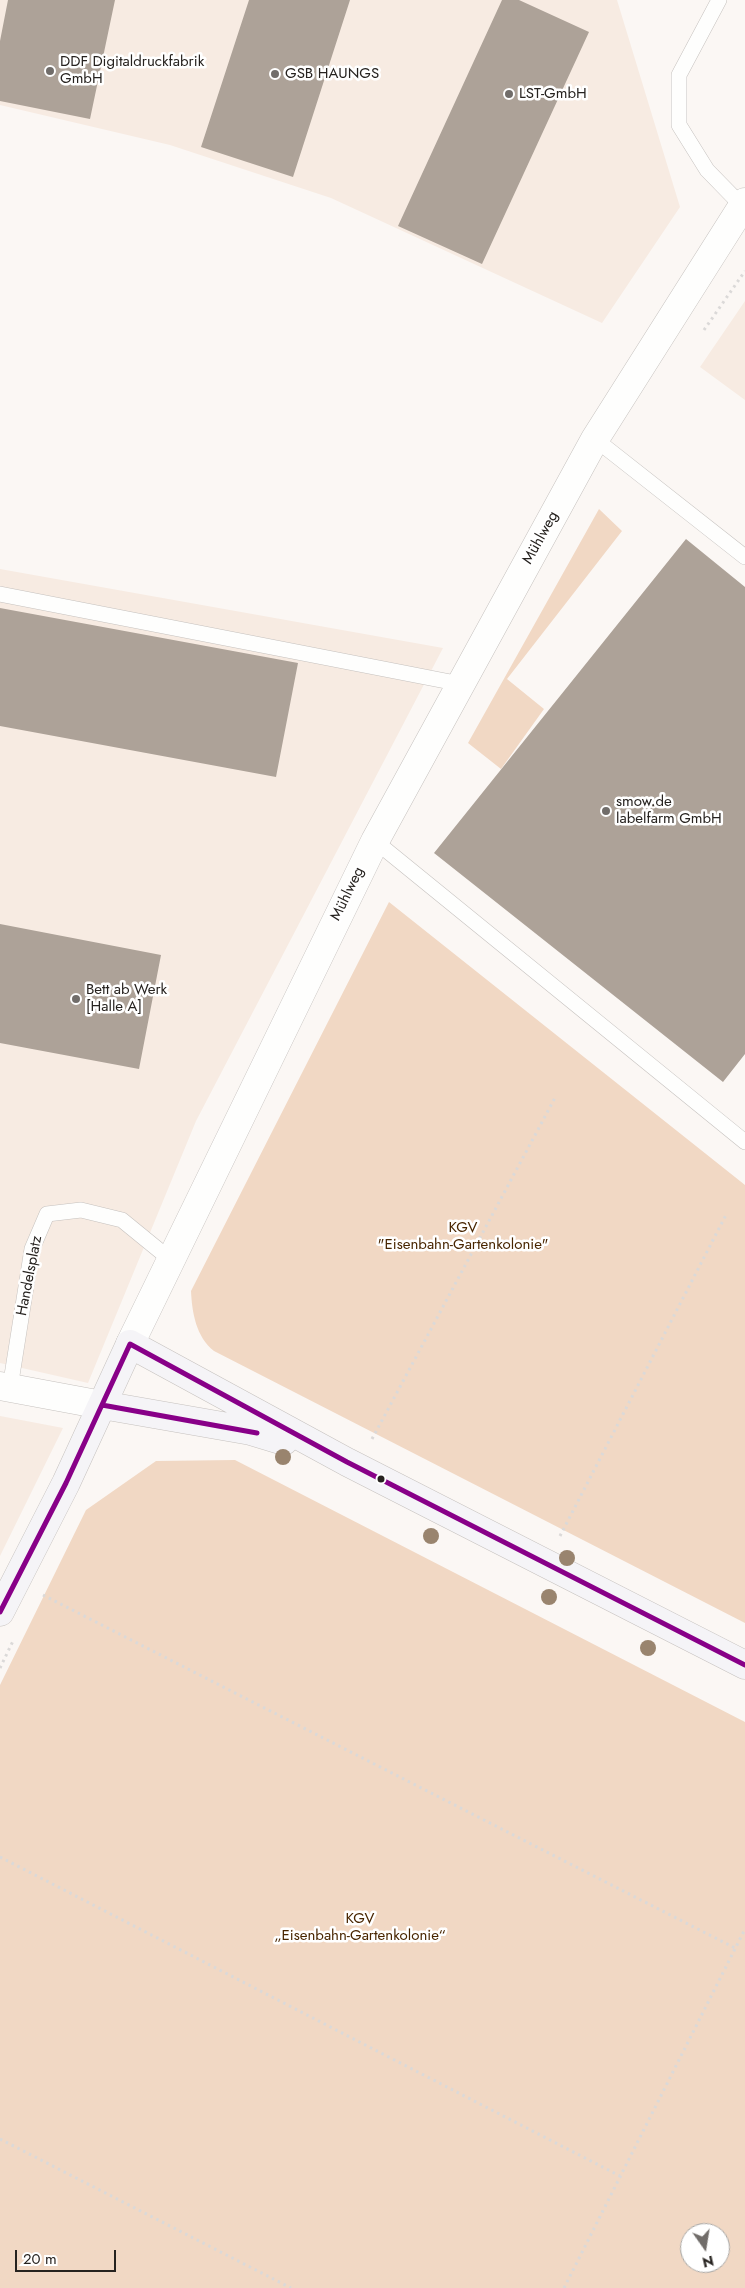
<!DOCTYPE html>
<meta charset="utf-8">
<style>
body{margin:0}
#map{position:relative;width:745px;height:2288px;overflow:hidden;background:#fbf7f4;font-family:Jost,sans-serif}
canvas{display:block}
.north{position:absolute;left:680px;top:2223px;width:50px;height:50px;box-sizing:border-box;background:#fff;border:1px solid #a8a7a5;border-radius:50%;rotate:167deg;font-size:14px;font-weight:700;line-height:20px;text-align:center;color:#26221f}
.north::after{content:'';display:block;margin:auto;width:18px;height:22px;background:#716d6a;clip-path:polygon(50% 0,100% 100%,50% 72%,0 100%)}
.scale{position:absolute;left:15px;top:2250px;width:101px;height:22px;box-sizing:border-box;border:2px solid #26221f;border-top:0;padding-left:6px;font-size:15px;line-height:18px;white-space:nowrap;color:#26221f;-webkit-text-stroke:4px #fff;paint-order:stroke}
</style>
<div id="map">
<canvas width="745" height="2288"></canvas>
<div class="north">N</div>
<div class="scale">20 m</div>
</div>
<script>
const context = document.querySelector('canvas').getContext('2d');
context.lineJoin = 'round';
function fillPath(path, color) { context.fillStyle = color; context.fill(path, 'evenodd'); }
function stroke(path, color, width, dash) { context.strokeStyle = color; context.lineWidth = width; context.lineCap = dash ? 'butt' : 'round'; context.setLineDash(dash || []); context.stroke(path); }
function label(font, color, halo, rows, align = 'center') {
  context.font = font + ' Jost,sans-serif'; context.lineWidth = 5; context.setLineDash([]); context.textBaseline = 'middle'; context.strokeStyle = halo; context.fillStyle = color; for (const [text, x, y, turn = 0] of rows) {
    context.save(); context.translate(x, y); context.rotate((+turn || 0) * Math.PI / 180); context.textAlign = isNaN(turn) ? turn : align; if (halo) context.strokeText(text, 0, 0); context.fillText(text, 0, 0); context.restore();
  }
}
fillPath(new Path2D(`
 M0,0H617L680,207L602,323L331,198L170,145L0,105Z
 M745,301V400L700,367Z
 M0,569L443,648L196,1121L88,1383L0,1363Z
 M0,1416L63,1428L0,1556Z`), '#f7ebe2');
fillPath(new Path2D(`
 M599,509L622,531L507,679L544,709L501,769L468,743Z
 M389,902L745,1185V1623L214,1351C196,1337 192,1312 191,1291Z
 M235,1460L745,1722V2288H0V1685L86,1510L156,1461ZM690,2233H720V2263H690Z`), '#f1d8c4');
fillPath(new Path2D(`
 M8,0H115L90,119L0,101V41Z
 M249,0H350L293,177L201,147Z
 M502,0H519L589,32L482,264L398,226Z
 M686,539L745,587V1054L723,1082L434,853Z
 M0,608L298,663L276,777L0,726Z
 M0,924L161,955L139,1069L0,1043Z`), '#ada298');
const lane = new Path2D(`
 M719,0L679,75V125L707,170L742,206
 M595,439L745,557
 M0,594L461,684
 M375,841L745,1142
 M10,1388L32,1249L47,1214L81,1210L122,1220L171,1260`);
const street = new Path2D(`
 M130,1344L375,841L595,439L745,202
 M0,1386L102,1405`);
const secondary = new Path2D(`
 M102,1405L251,1431L284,1441
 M0,1612L66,1483L130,1344L347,1462L745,1665`);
stroke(lane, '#c5c1be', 16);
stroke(street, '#c5c1be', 29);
stroke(secondary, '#c5c1be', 29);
stroke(new Path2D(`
 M704,330L745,271
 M372,1439L556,1096
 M560,1536L727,1213
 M43,1595L735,1948
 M0,1668L13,1641
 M0,1857L620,2176
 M0,2139L291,2288
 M564,2288L745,1929`), '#dbd9d8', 3, [2.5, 4]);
stroke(lane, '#fefefd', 15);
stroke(street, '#fefefd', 28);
stroke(secondary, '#f5f4f7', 28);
stroke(new Path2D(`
 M102,1405L257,1433
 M0,1612L66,1483L130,1344L347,1462L745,1665`), '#808', 5);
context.fillStyle = '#99846e';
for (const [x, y] of [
 [283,1457],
 [431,1536],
 [567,1558],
 [549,1597],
 [648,1648]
]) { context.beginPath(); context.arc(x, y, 8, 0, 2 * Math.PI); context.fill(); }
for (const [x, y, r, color] of [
 [50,71,5,"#716d6a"],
 [275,74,5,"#716d6a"],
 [509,94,5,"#716d6a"],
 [606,811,5,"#716d6a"],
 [76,999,5,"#716d6a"],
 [381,1479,4.5,"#26221f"]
]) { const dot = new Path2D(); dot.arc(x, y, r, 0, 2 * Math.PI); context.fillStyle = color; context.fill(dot); stroke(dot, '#fff', 2); }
label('15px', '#26221f', '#fff', [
 ["DDF Digitaldruckfabrik",60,62],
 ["GmbH",60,79],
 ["GSB HAUNGS",285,74],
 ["LST-GmbH",519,94],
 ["smow.de",616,802],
 ["labelfarm GmbH",616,819],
 ["Bett ab Werk",86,990],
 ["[Halle A]",86,1007]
], 'left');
label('15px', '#26221f', '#fff', [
 ["Mühlweg",541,538,-61],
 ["Mühlweg",348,894,-64],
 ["Handelsplatz",30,1276,-79]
]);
label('15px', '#482500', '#fff', [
 ["KGV",463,1228],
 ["\"Eisenbahn-Gartenkolonie\"",463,1245],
 ["KGV",360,1919],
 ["„Eisenbahn-Gartenkolonie“",360,1936]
]);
</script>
